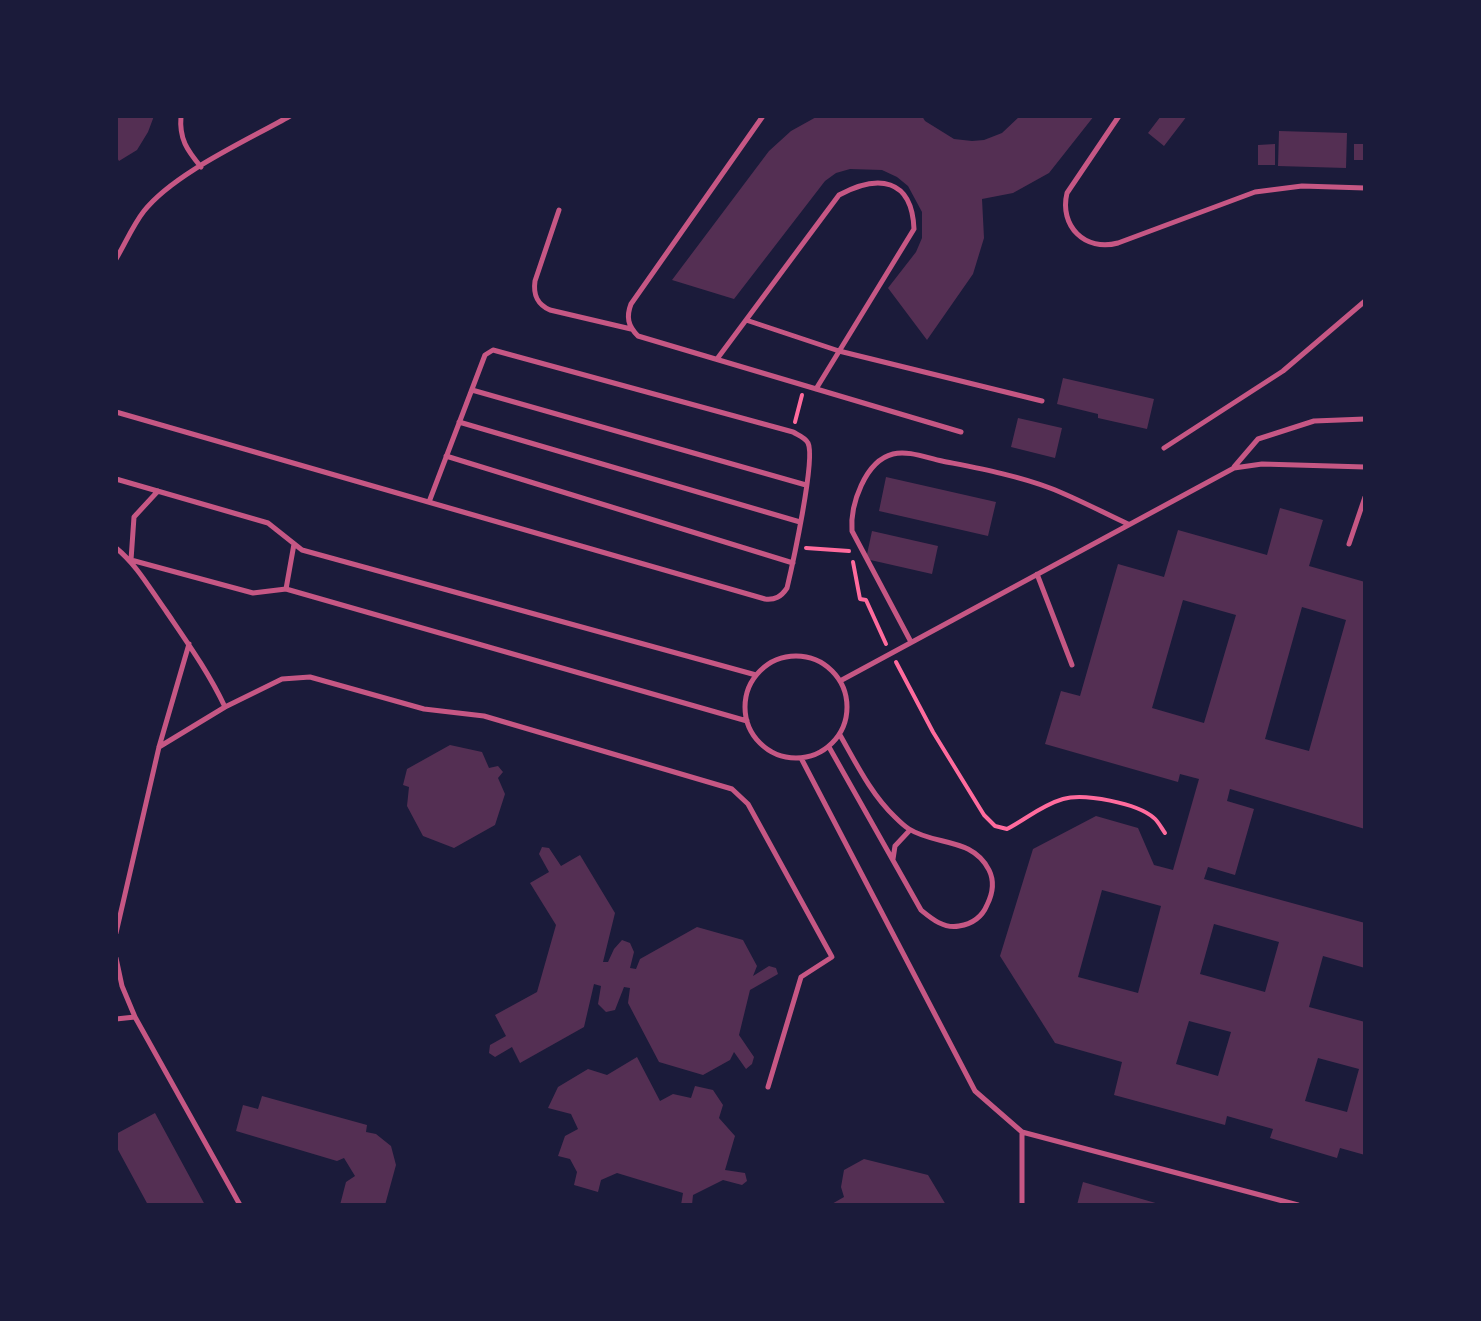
<!DOCTYPE html>
<style>
body{margin:0}
#map{position:relative;width:1481px;height:1321px;overflow:hidden;background:#1b1b3a;font-family:Cabin,sans-serif}
canvas{display:block}
.frame{position:absolute;inset:0;border:118px solid #1b1b3a;pointer-events:none}
</style>
<div id="map">
<canvas width="1481" height="1321"></canvas>
<div class="frame"></div>
</div>
<script>
const context = document.querySelector('canvas').getContext('2d');
context.lineJoin = 'round';
function fillPath(path, color) { context.fillStyle = color; context.fill(path, 'evenodd'); }
function stroke(path, color, width, dash) { context.strokeStyle = color; context.lineWidth = width; context.lineCap = dash ? 'butt' : 'round'; context.setLineDash(dash || []); context.stroke(path); }
fillPath(new Path2D(`
 M116,116H154L148,132L137,150L119,161L116,156Z
 M818,116H922L925,121L954,139L972,141L984,140L1002,133L1020,116H1094L1049,173L1013,193L982,199L984,238L973,274L927,340L888,288L916,252L922,238V212L908,186L897,177L882,170L850,169L836,173L825,181L734,299L672,280L769,151L791,131Z
 M1161,116H1187L1164,146L1148,133Z
 M1279,131L1347,133L1346,168L1278,166Z
 M1275,144V165H1258V145Z
 M1354,144H1365V160H1354Z
 M1063,378L1154,399L1147,429L1098,418V414L1057,404Z
 M1018,418L1062,428L1055,458L1011,447Z
 M886,477L996,502L988,536L879,511Z
 M1280,508L1323,520L1309,566L1365,582V829L1230,789L1227,801L1254,809L1235,875L1208,867L1204,879L1365,923V968L1323,956L1309,1007L1365,1022V1155L1340,1148L1337,1158L1270,1138L1273,1129L1227,1116L1225,1125L1114,1095L1122,1062L1055,1043L1000,956L1033,849L1096,816L1138,828L1154,865L1173,870L1199,779L1180,774L1178,782L1045,744L1061,691L1080,696L1118,564L1164,577L1178,530L1267,555ZM1183,600L1236,615L1204,723L1152,708ZM1302,607L1346,620L1309,751L1265,739ZM1102,890L1161,906L1138,993L1078,977ZM1214,924L1279,942L1265,992L1200,974ZM1189,1021L1231,1032L1218,1076L1176,1064ZM1318,1058L1359,1069L1347,1112L1305,1101Z
 M872,531L938,546L932,574L866,559Z
 M450,745L482,752L489,768L498,766L503,772L498,778L505,794L495,825L454,848L423,836L407,806L409,787L403,785L407,769Z
 M542,847L549,848L561,866L580,855L615,913L603,962H608L614,949L622,940L630,943L634,952L630,968L636,969L640,959L697,927L743,940L757,966L753,976L769,966L776,968L778,974L750,990L739,1035L754,1057L752,1064L746,1069L734,1052L730,1060L703,1075L659,1062L628,1003L630,988L624,987L615,1010L606,1012L598,1004L601,986L594,984L584,1027L520,1063L512,1047L495,1057L489,1053L490,1045L506,1036L495,1015L537,992L556,925L530,883L549,872L539,854Z
 M637,1057L660,1101L673,1094L691,1098L695,1086L713,1090L723,1105L719,1118L735,1136L725,1170L745,1173L747,1181L742,1185L723,1180L693,1195L692,1205H681L683,1193L617,1173L601,1180L598,1192L574,1185L577,1172L570,1159L558,1156L565,1136L578,1129L571,1114L548,1108L558,1087L588,1069L607,1075Z
 M262,1096L367,1125L366,1132L376,1134L391,1146L396,1165L385,1205H340L346,1182L355,1176L344,1158L337,1161L236,1131L243,1105L258,1109Z
 M155,1113L205,1205H148L116,1146V1134Z
 M864,1159L928,1175L946,1205H830L844,1197L841,1187L844,1170Z
 M1083,1182L1159,1204V1205H1077Z`), '#542f53');
stroke(new Path2D(`
 M795,422L802,395
 M806,548L849,551
 M853,562L860,599L866,600L886,644
 M896,662L933,732L984,815L995,826L1007,829C1026,819 1042,805 1063,799C1084,793 1137,803 1154,818C1158,821 1162,829 1165,833`), '#ff6b9d', 4);
stroke(new Path2D(`
 M181,116C179,139 187,150 201,167
 M763,116L631,304C626,317 628,326 638,336L961,432
 M1119,116L1067,193C1059,226 1085,252 1118,243L1255,192L1302,186L1365,188
 M559,210L535,281C533,295 537,304 550,310L631,329
 M116,259C125,244 133,225 144,211C174,173 248,140 290,116
 M746,320L839,351L1042,401
 M717,359L839,195C878,174 912,178 914,229L816,389
 M472,390L806,485
 M116,412L765,599C775,600 781,597 787,588C792,567 816,458 808,443C805,437 798,435 793,432L493,350L485,355L429,502
 M459,422L800,522
 M1164,448L1283,371L1365,301
 M446,456L793,563
 M1234,467L1258,439L1314,421L1365,419
 M116,479L268,523L302,550L756,675
 M158,491L134,517L131,560L253,593L286,589L747,721
 M1349,544L1365,497
 M116,548C137,565 150,589 166,611C187,642 209,673 225,707
 M1037,574L1072,665
 M286,589L294,544
 M911,642L852,531C850,505 865,461 893,454C908,450 927,458 942,461C977,468 1016,475 1050,488C1076,498 1102,512 1128,524
 M745 707a51 51 0 1 1 102 0a51 51 0 1 1-102 0Z
 M840,681L1234,468L1262,464L1365,467
 M159,747L225,707L282,679L310,677L424,709L484,716L732,789L748,804L832,957L801,977L768,1087
 M829,747L921,910C932,919 944,929 959,926C972,924 982,917 987,905C993,893 995,882 989,870C972,837 936,846 909,829C904,826 899,821 895,817C871,794 856,763 840,735
 M801,758L975,1091L1022,1132L1298,1205
 M893,859L895,846L910,830
 M116,933L159,747L189,644
 M116,958L122,986L135,1017L240,1205
 M116,1019L135,1017
 M1022,1205V1132`), '#c65784', 5);
</script>
